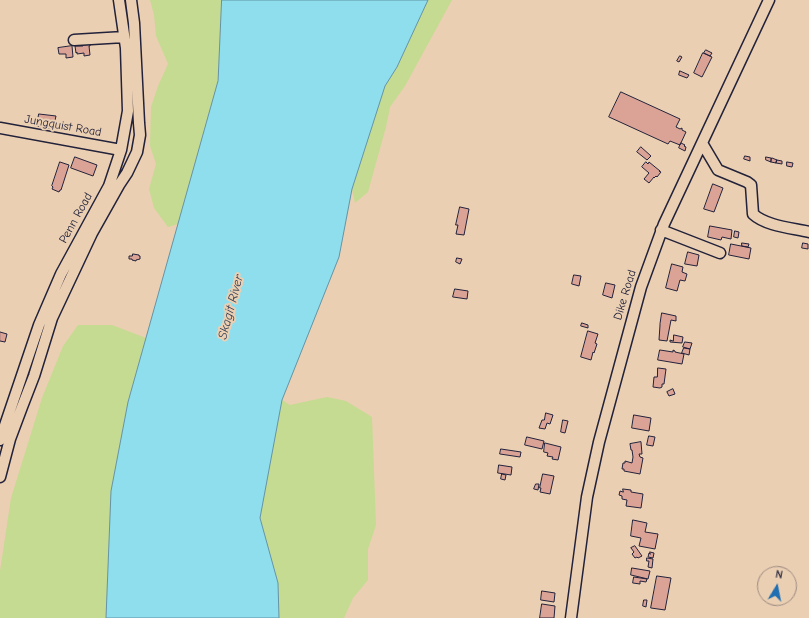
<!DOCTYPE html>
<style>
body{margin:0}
#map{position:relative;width:809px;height:618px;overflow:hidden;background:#ebcfb2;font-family:"Comic Neue",sans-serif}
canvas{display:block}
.north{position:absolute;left:757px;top:566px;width:40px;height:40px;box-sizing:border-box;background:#ebcfb2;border:1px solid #9b8a82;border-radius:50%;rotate:10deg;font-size:11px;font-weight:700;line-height:16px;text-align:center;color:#22223b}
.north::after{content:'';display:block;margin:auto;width:14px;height:18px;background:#1f6fb2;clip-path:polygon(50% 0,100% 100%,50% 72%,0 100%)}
</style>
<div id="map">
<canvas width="809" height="618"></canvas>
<div class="north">N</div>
</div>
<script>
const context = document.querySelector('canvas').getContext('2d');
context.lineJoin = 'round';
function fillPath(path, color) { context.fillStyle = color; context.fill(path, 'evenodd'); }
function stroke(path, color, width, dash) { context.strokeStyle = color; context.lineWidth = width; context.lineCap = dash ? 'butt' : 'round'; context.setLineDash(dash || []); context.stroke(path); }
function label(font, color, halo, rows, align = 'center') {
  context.font = font + ' "Comic Neue",sans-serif'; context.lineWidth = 4; context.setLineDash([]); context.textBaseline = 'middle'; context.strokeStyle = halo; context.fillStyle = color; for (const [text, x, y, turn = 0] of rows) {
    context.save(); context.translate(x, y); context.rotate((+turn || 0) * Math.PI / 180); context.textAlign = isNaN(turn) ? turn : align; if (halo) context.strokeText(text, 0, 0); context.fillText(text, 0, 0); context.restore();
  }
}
fillPath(new Path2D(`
 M150,0H222L218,81L178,224L168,227L154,208L149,189L156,164L150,146L151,107L158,86L168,64L156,36L154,15Z
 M428,0H452L405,86L390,107L386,127L368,192L355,203L352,189L385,86L397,67Z
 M78,325H112L146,338L128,402L111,491L106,618H0V571L11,498L42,398L63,346Z
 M327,397L346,401L372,417L376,525L368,549V580L353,598L344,618H279L278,583L260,518L282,400L290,405Z`), '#c4db91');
const water = new Path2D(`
 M222,0H428L397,67L385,86L352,189L339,257L282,400L260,518L278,583L279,618H106L111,491L128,402L218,81Z`);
fillPath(water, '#8fdeed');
stroke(water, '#6393a6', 1);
const building = new Path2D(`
 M90,43V46H89L90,55L84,56V53L77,54V52L76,53L75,46H83V44Z
 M72,46L73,57L66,58V54H59L58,48Z
 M706,50L712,53L710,56L704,53Z
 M703,53L712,57L702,77L694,73Z
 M680,56L682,57L679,62L677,61Z
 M680,71L689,75L687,78L679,75Z
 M621,92L680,119L676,127L680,129L682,128V130L686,132L680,145L670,141L668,144L609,117Z
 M39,114L56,116L53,129L37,126Z
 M681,143L685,145L684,146L686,147L685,151L679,148Z
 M641,147L651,156L647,160L637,152Z
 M745,156L750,157V161L744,159Z
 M75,157L97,165L93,176L71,168Z
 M766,157L771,158V162L766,160Z
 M772,158L777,160L776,163L771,162Z
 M777,160L782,161V164L776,163Z
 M60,162L69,165L61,190H60L59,192L52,189L53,187L52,186Z
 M646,162L648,164L649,162L660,171H659L661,172L657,177L656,176L654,178V177L649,183L644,179L649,173L642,167Z
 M787,162L793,163L792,167L787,166Z
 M713,184L723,188L714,212L704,209Z
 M460,207L469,209L464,235L456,234L458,225H456Z
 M710,226L732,230L731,239L722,237L721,240L708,237Z
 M735,231L739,232L738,238L734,237Z
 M742,243L749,244L748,247L742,246Z
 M803,243L808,244V249L802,248Z
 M731,244L751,248L749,259L729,255Z
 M688,252L699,255L697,266L685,264Z
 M133,254L139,255V256H140V259L136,260V261L132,260V259H129V256H132Z
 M457,258L462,259L460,264L456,262Z
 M672,264L683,267L682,272L687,274L685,281L680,280L677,291L666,288Z
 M574,275L581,276L579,286L572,284Z
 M606,283L615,285L612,298L603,295Z
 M455,289L468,291L467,299L453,297Z
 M662,313L676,316V321L671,320L667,341L659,340L660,325V324Z
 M582,323L588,325V328L581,326Z
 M588,331L598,334L595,343L597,344L594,353L593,352L591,360L581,357Z
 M0,332L7,334L5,342L0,341Z
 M674,335L683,337L682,343L670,342V340L673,341Z
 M685,342L692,343L690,349L683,347Z
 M684,348L690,349L689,355L682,353Z
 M660,350L673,352V350L675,351V352L684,354L682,364L658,360Z
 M658,368L666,369L664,384H662V387L660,388L653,387L654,377H657Z
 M673,389L675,394L669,396L667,392Z
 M546,413L553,415L550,424L547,423L545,429L539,428L542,420H544Z
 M634,415L651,418L649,431L632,428Z
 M563,420L568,421L565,433L561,432Z
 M649,436L655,437L653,446L647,445Z
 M527,437L544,441L542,449L525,445Z
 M641,442L642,454H639L640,457L643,458L640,474L624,471V469H622L623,463H625V461L632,463L633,457L632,450H631L630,444Z
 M545,443L561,447L558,460L552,459L553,457L547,456L548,453L544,452Z
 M501,449L521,452L520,457L500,454Z
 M499,465L512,467L511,475L498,473Z
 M502,474L506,475L505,480L501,479Z
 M543,474L554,476L550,494L540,492L541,488H540Z
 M536,484H539L538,490L534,489Z
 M623,489L631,490V492L643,494L641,508L626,506L627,500L622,499V496L619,495L620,491L623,492Z
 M633,520L647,523L645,532L658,534L655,549L639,546L641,538L631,536Z
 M635,546L642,556L638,558L637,557L635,558L632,554L634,552L631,548Z
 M650,552L654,553L653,558L648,557L649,553L650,554Z
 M647,558L653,559L652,568L648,567L649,561H647Z
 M632,568L650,571L648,579L631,575Z
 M657,576L671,578L665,610L651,608Z
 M634,577L647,579L646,582L640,581V584L633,583Z
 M542,591L555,593L554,602L541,600Z
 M644,600H647L646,607L643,606Z
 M542,604L555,606L554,618H540Z`);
fillPath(building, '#dba396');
stroke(building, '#22223b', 1);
const minor = new Path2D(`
 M74,40L124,37
 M0,128L121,150
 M702,143L718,170L747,182L751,185L753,214C766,226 792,228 809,232
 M661,230L720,253
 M0,440L39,325L61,274L109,186L121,150L128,111L126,48L119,0
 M0,477L10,439L22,407L34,376L52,318L92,233L119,185L127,173L137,152L140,135L139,123L134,23L131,0
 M571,618L587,497L599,442L641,287L664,224L769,0`);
stroke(minor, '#22223b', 13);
stroke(minor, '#ebcfb2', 10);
label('12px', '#22223b', '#ebcfb2', [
 ["Jungquist Road",63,126,10],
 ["Penn Road",76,218,-61],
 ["Dike Road",625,295,-73]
]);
label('italic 13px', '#323e56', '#ebcfb2', [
 ["Skagit River",231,307,-75]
]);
</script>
